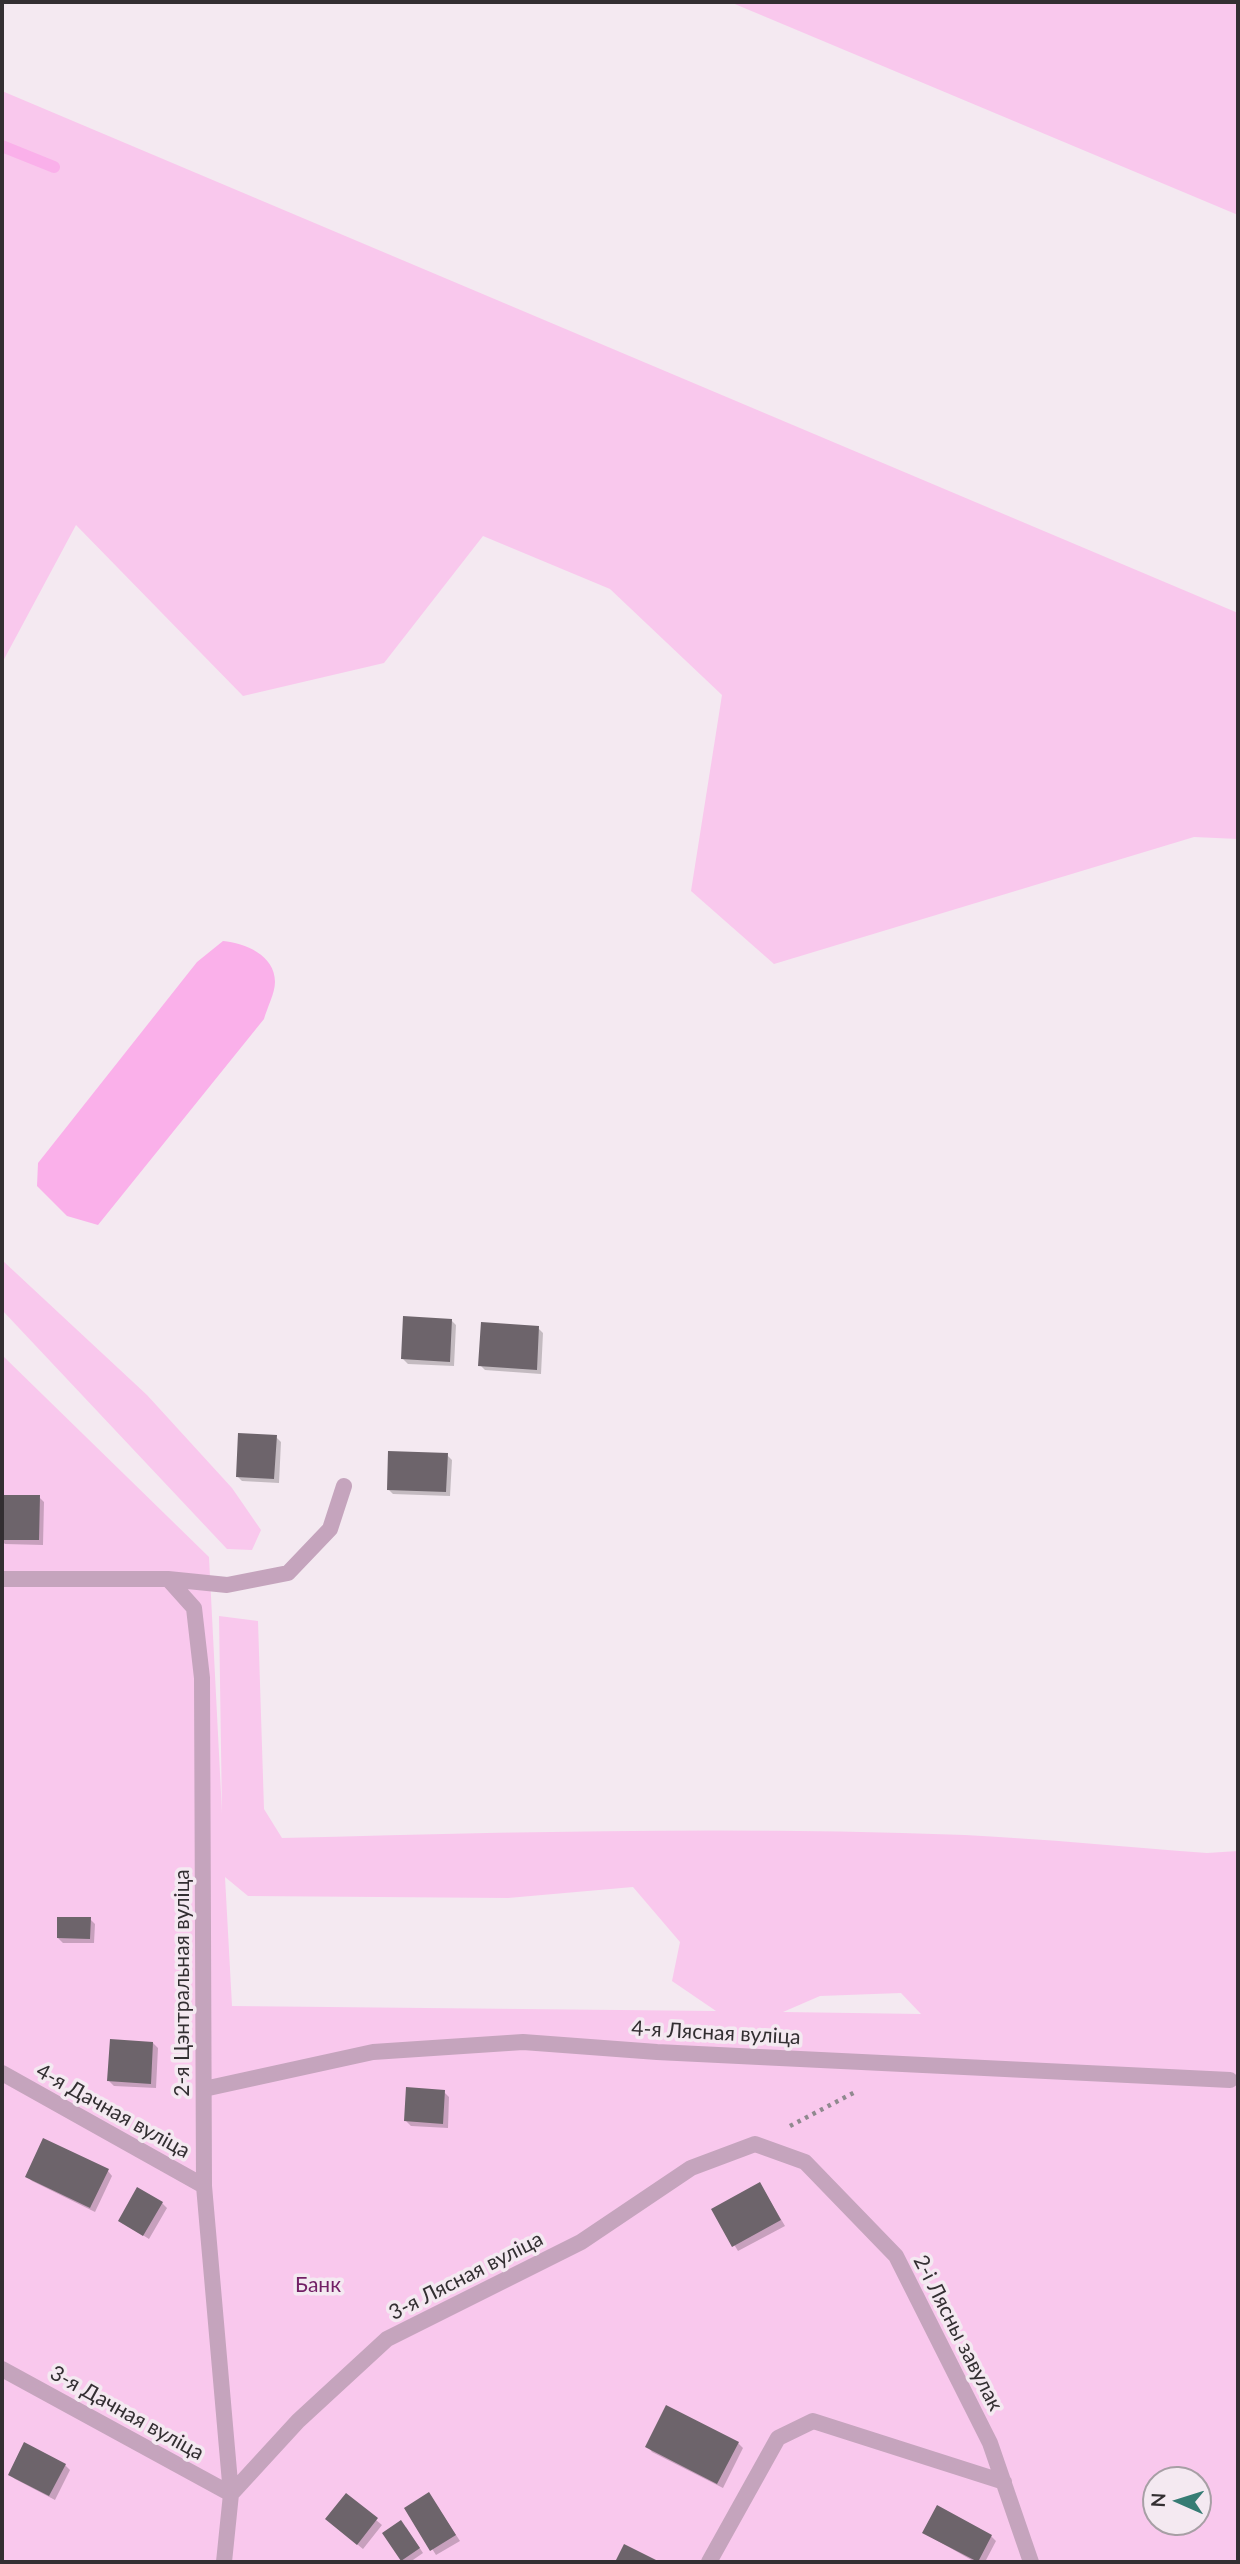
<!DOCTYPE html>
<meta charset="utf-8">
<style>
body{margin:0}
#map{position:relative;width:1240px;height:2564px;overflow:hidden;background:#f4e9f1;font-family:Lato,sans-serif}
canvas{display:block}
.frame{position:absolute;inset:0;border:4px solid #332f32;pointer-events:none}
.north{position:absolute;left:1142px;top:2466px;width:70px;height:70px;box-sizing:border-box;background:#f4e9f1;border:2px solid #a79fa5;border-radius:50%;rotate:273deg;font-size:19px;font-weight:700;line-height:28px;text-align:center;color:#332f32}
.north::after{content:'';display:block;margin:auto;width:24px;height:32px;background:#367c74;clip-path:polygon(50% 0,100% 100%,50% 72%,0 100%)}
</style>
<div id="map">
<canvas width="1240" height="2564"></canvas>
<div class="frame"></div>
<div class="north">N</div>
</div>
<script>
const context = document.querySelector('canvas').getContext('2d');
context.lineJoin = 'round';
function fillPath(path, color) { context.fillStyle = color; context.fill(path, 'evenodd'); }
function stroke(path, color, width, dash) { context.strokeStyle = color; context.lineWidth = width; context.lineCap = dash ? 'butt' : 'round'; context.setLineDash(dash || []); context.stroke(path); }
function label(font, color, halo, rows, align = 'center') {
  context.font = font + ' Lato,sans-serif'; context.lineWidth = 7; context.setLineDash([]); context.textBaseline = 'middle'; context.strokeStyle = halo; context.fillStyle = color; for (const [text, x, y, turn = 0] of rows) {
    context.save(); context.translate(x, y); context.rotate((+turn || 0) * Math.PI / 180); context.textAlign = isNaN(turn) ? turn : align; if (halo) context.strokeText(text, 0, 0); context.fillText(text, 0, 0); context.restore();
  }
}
fillPath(new Path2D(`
 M730,2H1238V215Z
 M2,91L1238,613V839L1194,837L774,964L691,891L722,695L610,589L483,536L384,663L243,696L76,525L2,663Z
 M2,1260L147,1395L232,1488L261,1530L252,1550L227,1549L2,1310Z
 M2,1355L209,1557L222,1813L219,1616L258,1621L264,1809L282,1838C509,1832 737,1826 965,1835C1045,1839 1126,1847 1207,1853L1238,1851V2562H2ZM225,1877L248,1896L508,1898L633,1887L680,1942L672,1981L716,2011L232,2006ZM901,1993L921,2014L783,2012L820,1996ZM1156,2480H1198V2522H1156Z`), '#f9c8ed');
fillPath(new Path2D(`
 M223,941C245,943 275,955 275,982C275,993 267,1008 264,1019L98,1225L67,1216L37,1186L38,1163L197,962Z`), '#fab0ea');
fillPath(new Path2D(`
 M451,1320L456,1325L454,1366L408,1364L403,1359Z
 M538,1328L543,1333L541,1374L485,1370L480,1365Z
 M276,1437L281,1442L279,1483L242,1481L237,1476Z
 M447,1455L452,1460L450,1496L393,1494L388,1489Z
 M2,1497H39L44,1502L43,1545L5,1544L2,1541Z
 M90,1919L95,1924L94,1943H63L58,1938Z
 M153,2043L158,2048L156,2088L114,2086L109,2081Z
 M444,2092L449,2097L448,2128L411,2126L406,2121Z
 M108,2171L112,2176L95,2212L32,2181L27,2176Z
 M760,2184L785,2226L738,2251L713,2210Z
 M162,2203L167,2208L149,2239L120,2221Z
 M738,2443L743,2448L723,2488L652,2452L648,2447Z
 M65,2465L70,2470L55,2500L15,2479L10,2475Z
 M429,2494L460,2541L436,2555L406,2508Z
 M346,2495L382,2525L363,2549L332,2524Z
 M406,2527L423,2553L410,2562L402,2560Z
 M924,2533L991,2536L996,2541L985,2562H975Z`), '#0003');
stroke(new Path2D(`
 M2,146L54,167`), '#fab0ea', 12);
fillPath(new Path2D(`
 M403,1316L452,1319L450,1362L401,1359Z
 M481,1322L539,1326L537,1370L478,1366Z
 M238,1433L277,1435L274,1479L236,1477Z
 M388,1451L448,1453L446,1492L387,1490Z
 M2,1495H40L39,1540H2Z
 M57,1917H91L90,1939L57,1938Z
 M110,2039L153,2042L151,2084L107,2081Z
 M406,2087L445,2090L443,2124L404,2121Z
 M43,2138L109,2169L90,2208L25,2177Z
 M760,2182L781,2220L732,2247L711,2209Z
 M137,2187L163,2202L143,2236L118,2221Z
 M666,2405L739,2442L717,2484L645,2447Z
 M24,2442L66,2464L49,2496L8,2475Z
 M429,2492L456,2535L430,2551L404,2508Z
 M346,2493L378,2518L357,2545L325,2519Z
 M937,2505L992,2535L978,2562L922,2533Z
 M401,2520L420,2548L401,2561L382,2533Z
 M624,2544L656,2560L655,2562H615Z`), '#6d646b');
stroke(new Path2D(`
 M790,2126L857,2091`), '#90898f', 4.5, [3.5, 5]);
stroke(new Path2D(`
 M2,1579H168L194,1608L202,1678L204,2186L231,2494L224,2562
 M168,1579L227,1585L288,1573L330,1529L344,1486
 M2,2073L204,2186
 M204,2089L373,2052L523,2042L657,2052L1230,2080
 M2,2369L231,2494L298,2421L387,2339L581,2242L691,2168L755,2144L805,2162L896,2256L990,2443L1031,2562
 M709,2562L778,2438L813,2421L1004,2482`), '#c5a4bd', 16);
label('21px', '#332f32', '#f4e9f1', [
 ["2-я Цэнтральная вуліца",182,1983,-90],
 ["4-я Лясная вуліца",716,2033,3],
 ["4-я Дачная вуліца",113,2111,29],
 ["3-я Лясная вуліца",466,2276,-27],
 ["2-і Лясны завулак",958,2333,63],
 ["3-я Дачная вуліца",127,2413,29]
]);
label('21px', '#721f65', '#f4e9f1', [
 ["Банк",318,2285]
]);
</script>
